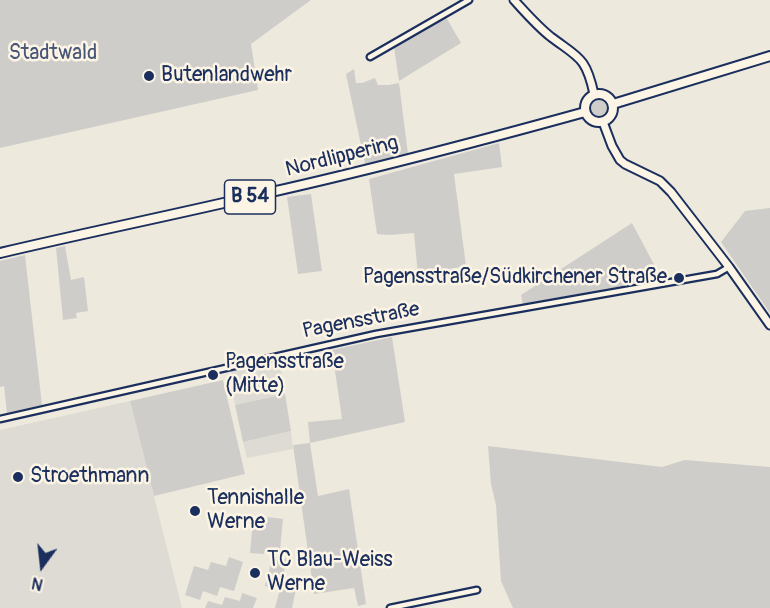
<!DOCTYPE html>
<meta charset="utf-8">
<style>
body{margin:0}
#map{position:relative;width:770px;height:608px;overflow:hidden;background:#eee9dd;font-family:Pangolin,sans-serif}
canvas{display:block}
.north{position:absolute;left:12px;top:536px;width:60px;height:60px;-webkit-text-stroke:4px #fcf5e5;paint-order:stroke;rotate:195deg;font-size:16px;font-weight:700;line-height:24px;text-align:center;color:#1b2f5e}
.north::after{content:'';display:block;margin:auto;width:21px;height:27px;background:#1b2f5e;clip-path:polygon(50% 0,100% 100%,50% 72%,0 100%)}
</style>
<div id="map">
<canvas width="770" height="608"></canvas>
<div class="north">N</div>
</div>
<script>
const context = document.querySelector('canvas').getContext('2d');
context.lineJoin = 'round';
function fillPath(path, color) { context.fillStyle = color; context.fill(path, 'evenodd'); }
function stroke(path, color, width, dash) { context.strokeStyle = color; context.lineWidth = width; context.lineCap = dash ? 'butt' : 'round'; context.setLineDash(dash || []); context.stroke(path); }
function label(font, color, halo, rows, align = 'center') {
  context.font = font + ' Pangolin,sans-serif'; context.lineWidth = 5; context.setLineDash([]); context.textBaseline = 'middle'; context.strokeStyle = halo; context.fillStyle = color; for (const [text, x, y, turn = 0] of rows) {
    context.save(); context.translate(x, y); context.rotate((+turn || 0) * Math.PI / 180); context.textAlign = isNaN(turn) ? turn : align; if (halo) context.strokeText(text, 0, 0); context.fillText(text, 0, 0); context.restore();
  }
}
fillPath(new Path2D(`
 M280,362L285,394L235,405L229,375L232,371Z
 M130,401L182,608H0V430Z
 M291,431L293,449L247,458L243,442Z`), '#dedbd4');
fillPath(new Path2D(`
 M0,0H311L251,44L258,90L0,148Z
 M446,17L461,43L399,81L394,47Z
 M354,69L356,83H362L375,78L378,85H389L399,83L408,154L365,164L346,74Z
 M588 108a11 11 0 1 1 22 0a11 11 0 1 1-22 0Z
 M499,143L502,167L454,174L466,266L418,275L414,233L389,235L377,234L369,179Z
 M311,194L322,271L298,274L287,197Z
 M770,208V313L721,242L745,211Z
 M632,223L658,272H653L654,280L523,304L521,295Z
 M65,246L71,280L84,277L88,311L76,313L77,318L63,320L56,248Z
 M25,255L42,405L7,413L4,386L0,387V261Z
 M392,337L405,422L310,443L318,496L349,489L366,604L358,606L354,588L314,594L293,445L310,443L308,422L342,419L332,350Z
 M223,380L245,474L154,496L130,401Z
 M285,394L291,431L243,442L235,405Z
 M488,446L662,467L685,460L770,467V608H513L501,581L496,505L491,484Z
 M268,517L283,519L280,550L265,549L264,554L250,553L253,521L267,523Z
 M273,556L287,559L282,582L297,585L292,608H275L280,589L265,586Z
 M229,557L243,562L234,591L220,587L217,596L203,591L200,600L185,595L194,566L208,570L211,562L226,566Z
 M242,593L257,598L253,608H205L208,601L222,605L225,597L240,601Z`), '#cfcdca');
const street = new Path2D(`
 M370,57L469,0
 M0,419L376,334L717,274L729,267
 M390,608L477,590`);
const secondary = new Path2D(`
 M514,0C526,13 537,26 551,37C579,58 586,57 594,94
 M603,122L612,146L620,160L625,164L660,181L671,192L729,267L770,325`);
const primary = new Path2D(`
 M585 108a14 14 0 1 1 28 0a14 14 0 1 1-28 0Z
 M613,104L770,56
 M0,253C89,232 178,214 267,193C374,169 480,141 585,112`);
stroke(street, '#1b2f5e', 9);
stroke(secondary, '#1b2f5e', 11);
stroke(primary, '#1b2f5e', 12);
stroke(street, '#fcf5e5', 4.5);
stroke(secondary, '#fcf5e5', 7);
stroke(primary, '#fcf5e5', 8);
for (const [x, y, r, color] of [
 [149,76,6,"#1b2f5e"],
 [679,278,6,"#1b2f5e"],
 [213,375,6,"#1b2f5e"],
 [18,477,6,"#1b2f5e"],
 [195,511,6,"#1b2f5e"],
 [255,573,6,"#1b2f5e"]
]) { const dot = new Path2D(); dot.arc(x, y, r, 0, 2 * Math.PI); context.fillStyle = color; context.fill(dot); stroke(dot, '#fcf5e5', 2); }
for (const [x, y, w] of [
 [250,197,51]
]) { const box = new Path2D(); box.roundRect(x - w / 2, y - 17, w, 34, 4.5); context.fillStyle = '#fcf5e5'; context.fill(box); stroke(box, '#1b2f5e', 1.5); }
label('bold 20px', '#1b2f5e', null, [
 ["B 54",250,197]
]);
label('21px', '#485679', '#fcf5e5', [
 ["Stadtwald",53,54]
]);
label('21px', '#1b2f5e', '#fcf5e5', [
 ["Butenlandwehr",161,76],
 ["Pagensstraße/Südkirchener Straße",667,278,"right"],
 ["Pagensstraße",225,363],
 ["(Mitte)",225,387],
 ["Stroethmann",30,477],
 ["Tennishalle",207,499],
 ["Werne",207,523],
 ["TC Blau-Weiss",267,561],
 ["Werne",267,585]
], 'left');
label('21px', '#1b2f5e', '#fcf5e5', [
 ["Nordlippering",342,157,-14],
 ["Pagensstraße",361,321,-11]
]);
</script>
